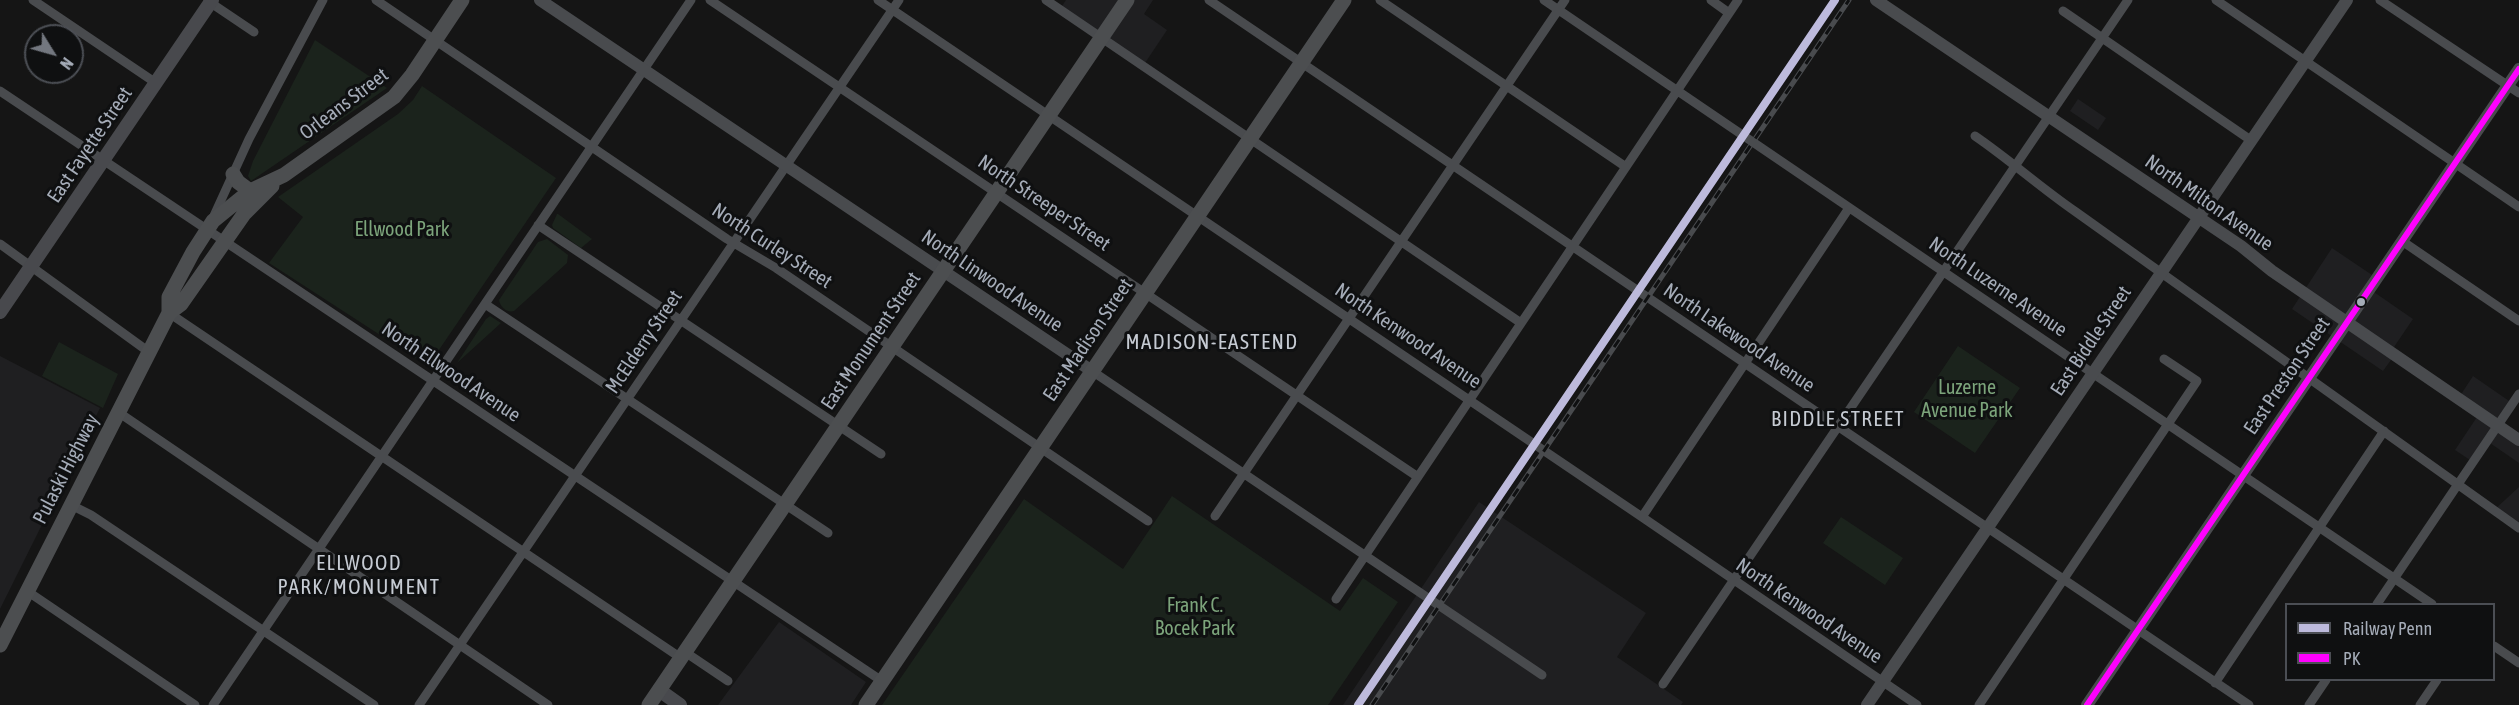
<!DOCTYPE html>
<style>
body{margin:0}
#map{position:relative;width:2519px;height:705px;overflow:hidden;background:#151515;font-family:"Asap Condensed",sans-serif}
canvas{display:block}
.legend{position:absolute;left:2285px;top:603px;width:210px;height:78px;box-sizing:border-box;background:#0f1011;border:2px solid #4b4e54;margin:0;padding:8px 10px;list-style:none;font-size:18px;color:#a5acb8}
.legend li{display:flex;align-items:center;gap:12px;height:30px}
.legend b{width:30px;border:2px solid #4b4e54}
.north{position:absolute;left:24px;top:24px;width:60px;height:60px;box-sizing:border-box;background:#0f1011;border:2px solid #4b4e54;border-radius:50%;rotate:127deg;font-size:16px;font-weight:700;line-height:24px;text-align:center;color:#a5acb8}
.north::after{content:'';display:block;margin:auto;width:21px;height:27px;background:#73777f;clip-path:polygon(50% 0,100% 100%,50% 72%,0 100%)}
</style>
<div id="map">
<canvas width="2519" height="705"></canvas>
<ul class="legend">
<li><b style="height:8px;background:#bdbadc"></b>Railway Penn</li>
<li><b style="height:8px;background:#f0f"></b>PK</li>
</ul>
<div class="north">N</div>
</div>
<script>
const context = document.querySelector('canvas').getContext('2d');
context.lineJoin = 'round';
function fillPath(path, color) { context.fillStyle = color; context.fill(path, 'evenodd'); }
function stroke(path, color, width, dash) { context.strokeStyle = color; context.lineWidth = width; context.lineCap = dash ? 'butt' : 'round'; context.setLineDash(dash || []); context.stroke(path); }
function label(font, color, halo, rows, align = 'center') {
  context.font = font + ' "Asap Condensed",sans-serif'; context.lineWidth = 6; context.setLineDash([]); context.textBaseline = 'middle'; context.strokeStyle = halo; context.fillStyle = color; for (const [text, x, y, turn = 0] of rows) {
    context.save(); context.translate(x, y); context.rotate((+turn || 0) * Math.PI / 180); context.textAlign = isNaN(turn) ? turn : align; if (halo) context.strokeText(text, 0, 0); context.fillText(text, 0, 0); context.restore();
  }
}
fillPath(new Path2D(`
 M1066,0H1153L1144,14L1167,30L1143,66L1060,9Z
 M2078,99L2106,118L2098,130L2070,111Z
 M2332,248L2378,279L2371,290L2413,319L2392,350L2396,353L2383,371L2292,309Z
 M0,356L100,408L0,609Z
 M2473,376L2512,403L2499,423L2519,437V463L2487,441L2473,462L2455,450L2481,411L2460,396Z
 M2519,487V530L2493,511Z
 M1479,502L1646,613L1617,657L1683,702L1681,705H1343Z
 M779,622L866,682L851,705H718Z`), '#1f1f21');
fillPath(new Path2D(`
 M315,40L387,88L251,181L248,176L253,161Z
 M422,86L556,178L428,366L269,263L303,217L278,197L398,114L413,100Z
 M557,214H558L592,239L581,248L553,228L552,225Z
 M547,239L568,255L567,263L514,311C507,313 500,307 499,300L538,242Z
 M490,316L501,323L457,363L486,319Z
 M59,342L118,374L103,408L42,376Z
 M1958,346L2020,388L1975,453L1914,412Z
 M1172,496L1340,611L1363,578L1398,602L1328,705H882L1024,499L1123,569Z
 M1841,517L1903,558L1885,585L1823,543Z`), '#1b231c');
stroke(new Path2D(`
 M33,0L156,83
 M376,0L727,239L776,268L1148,521
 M710,0L1418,477
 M878,0L1642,517L1917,705
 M1046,0L1521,323
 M1209,0L2249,705
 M1380,0L1626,167
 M1544,0L2432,604
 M1711,0L1729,13
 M2216,0L2519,207
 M2380,0L2519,93
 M208,1L254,32
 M2063,11L2252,141
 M0,91L882,681
 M1975,136C2010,160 2041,188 2076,212C2224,317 2371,423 2519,528
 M212,220L249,139L323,0
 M538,225L881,454
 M2402,241L2519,321
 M0,244L149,352
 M485,304L828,533
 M169,313L681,658
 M1092,371L1542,675
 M118,412L548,705
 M71,505L91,515L374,705
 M1215,516L1565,0
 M1642,517L1849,208
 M27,591L195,705
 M1336,599L1738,0
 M2377,604L2519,394
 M2494,646L2519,663
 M685,652L728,681
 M2215,683L2384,431
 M1663,684L2128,0
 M213,705L691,0
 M419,705L899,0
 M1979,705L2197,381L2164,359
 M2309,705L2326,680
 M2420,705L2437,680`), '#494b4e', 9);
stroke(new Path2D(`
 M540,0L1092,371
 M1876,0L2241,246L2272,271L2519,440
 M1867,705L2347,0
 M2087,705L2519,69`), '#494b4e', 12);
stroke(new Path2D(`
 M0,312L212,0
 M659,690L680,705`), '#48494d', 14);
stroke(new Path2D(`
 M233,174L238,182L250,191
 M169,313L181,304L244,214L272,186
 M0,645L169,313V297L193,252L213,221L250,191L284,175L394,97L412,75L462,0
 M649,705L1127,0
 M866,705L1344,0`), '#4c4e50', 15);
const rail = new Path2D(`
 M1372,705L1849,0`);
stroke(rail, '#494b4e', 5);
stroke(rail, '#0f1011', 3, [9]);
stroke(new Path2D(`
 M2087,705L2519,69`), '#f0f', 6);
stroke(new Path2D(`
 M1358,705L1835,0`), '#bdbadc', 8);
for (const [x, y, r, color] of [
 [2361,302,5,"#a5acb8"]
]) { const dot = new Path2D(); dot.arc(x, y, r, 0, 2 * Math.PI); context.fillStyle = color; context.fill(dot); stroke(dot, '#0f1011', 2); }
label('20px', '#a5acb8', '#0f1011', [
 ["Orleans Street",344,104,-37],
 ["East Fayette Street",90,145,-56],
 ["North Streeper Street",1044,203,34],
 ["North Milton Avenue",2209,203,35],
 ["North Curley Street",772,246,33],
 ["North Linwood Avenue",992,281,34],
 ["North Luzerne Avenue",1998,287,34],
 ["North Kenwood Avenue",1408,336,34],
 ["North Lakewood Avenue",1739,338,34],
 ["East Madison Street",1088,340,-56],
 ["East Monument Street",871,341,-56],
 ["East Biddle Street",2091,341,-56],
 ["McElderry Street",644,342,-56],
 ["North Ellwood Avenue",451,372,34],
 ["East Preston Street",2287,376,-56],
 ["Pulaski Highway",66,469,-63],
 ["North Kenwood Avenue",1809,611,34]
]);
label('20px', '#7ca47b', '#0f1011', [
 ["Ellwood Park",402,230],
 ["Luzerne",1967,388],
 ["Avenue Park",1967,411],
 ["Frank C.",1195,606],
 ["Bocek Park",1195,629]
]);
context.letterSpacing = '1.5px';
label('21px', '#c6cbd3', '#0f1011', [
 ["MADISON-EASTEND",1212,342],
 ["BIDDLE STREET",1838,419],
 ["ELLWOOD",359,563],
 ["PARK/MONUMENT",359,587]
]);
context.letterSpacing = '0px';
</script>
